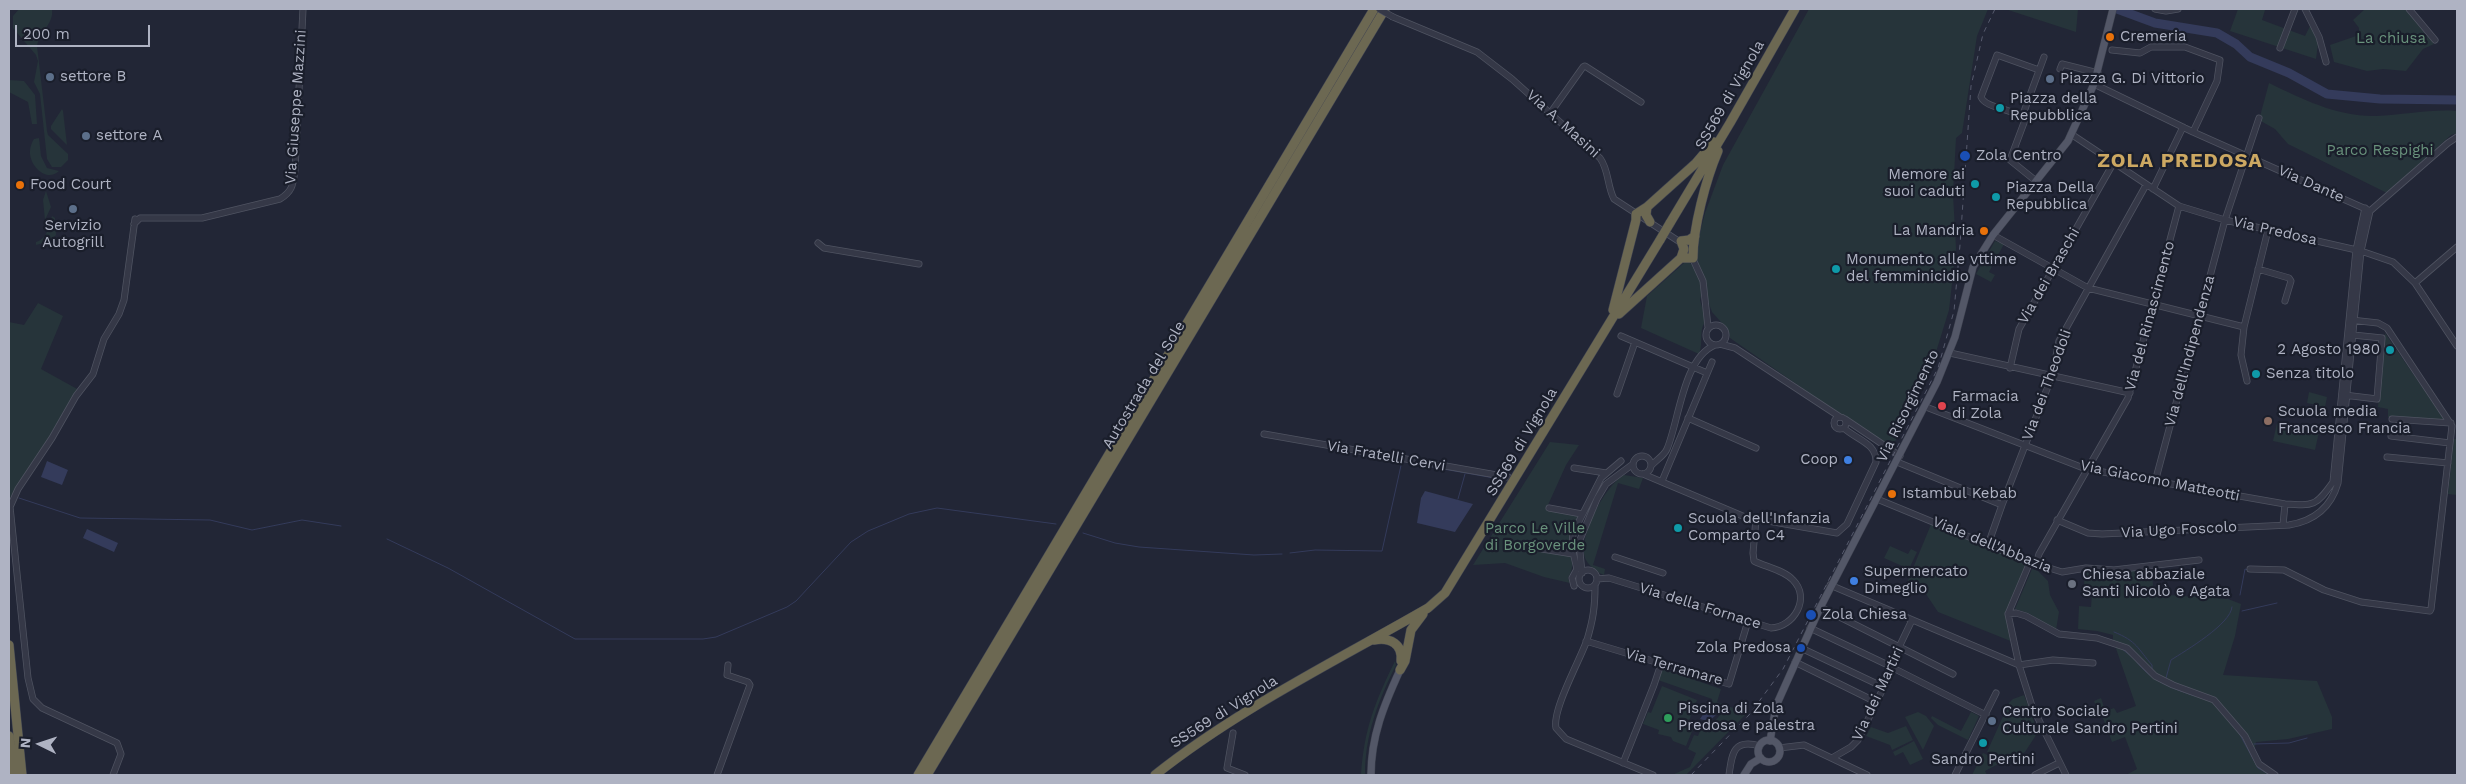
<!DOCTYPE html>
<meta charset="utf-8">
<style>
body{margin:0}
#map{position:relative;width:2466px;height:784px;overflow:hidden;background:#222636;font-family:"Work Sans",sans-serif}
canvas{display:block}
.frame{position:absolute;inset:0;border:10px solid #afb3c3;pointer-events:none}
.north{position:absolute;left:15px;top:719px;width:50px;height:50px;-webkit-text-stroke:4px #1a1e2b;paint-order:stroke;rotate:274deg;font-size:14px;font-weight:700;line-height:20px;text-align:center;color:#afb3c3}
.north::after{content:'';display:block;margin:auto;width:18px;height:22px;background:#afb3c3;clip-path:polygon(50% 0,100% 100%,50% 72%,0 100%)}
.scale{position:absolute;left:15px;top:25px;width:135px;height:22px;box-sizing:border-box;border:2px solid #afb3c3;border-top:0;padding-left:6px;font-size:15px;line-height:18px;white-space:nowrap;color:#afb3c3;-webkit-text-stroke:4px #1a1e2b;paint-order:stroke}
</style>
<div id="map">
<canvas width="2466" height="784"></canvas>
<div class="frame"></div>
<div class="north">N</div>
<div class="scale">200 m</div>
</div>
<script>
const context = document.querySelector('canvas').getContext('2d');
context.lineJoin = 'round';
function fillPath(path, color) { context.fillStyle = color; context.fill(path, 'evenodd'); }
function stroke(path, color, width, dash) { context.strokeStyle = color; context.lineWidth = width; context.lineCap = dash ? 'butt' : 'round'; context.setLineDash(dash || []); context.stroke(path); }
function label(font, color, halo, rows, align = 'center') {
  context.font = font + ' "Work Sans",sans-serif'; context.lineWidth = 4.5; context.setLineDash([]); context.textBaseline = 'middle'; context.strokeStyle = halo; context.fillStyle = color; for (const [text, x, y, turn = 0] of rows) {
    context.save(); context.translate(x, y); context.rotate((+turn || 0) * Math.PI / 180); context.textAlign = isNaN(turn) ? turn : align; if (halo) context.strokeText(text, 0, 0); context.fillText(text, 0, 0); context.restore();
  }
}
fillPath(new Path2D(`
 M19,9H52C54,24 40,31 37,46L47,131L48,135L68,154V160L61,167H52L47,159L40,94L34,82L38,61L36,55L13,28V16Z
 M1809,9H1988L1977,36L1962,133L1956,138L1953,194L1956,248L1949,310L1932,365L1891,450L1804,394L1802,388L1730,338L1728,330L1712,312L1693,260L1705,213L1723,165Z
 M2005,9H2078L2076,32Z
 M2238,9H2262L2265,10L2262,20L2305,36L2311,24L2318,44L2316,59L2230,31Z
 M2365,9H2406L2434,44L2423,49L2406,71L2383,69L2367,71L2334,62L2330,45L2359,35V28L2353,20Z
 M9,80L24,81L35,95L37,124H32L28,102L9,92Z
 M2269,83C2302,99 2338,117 2376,116C2404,115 2429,109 2457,111V133L2451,135L2387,193L2288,144L2275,129L2259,120Z
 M62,109L63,111L67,145L51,129V126Z
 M39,138L41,156L47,168L59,171C47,183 29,166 30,151C30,147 32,142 34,139Z
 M46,191L51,207L45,220L43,200Z
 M52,216L55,218L56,235L50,241L36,245V242C48,238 49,226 52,216Z
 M1995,241L2004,244L1989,272L1995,275L1991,282L1976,274Z
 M1684,263H1690L1694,267L1703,288L1700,300L1706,321C1698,330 1704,342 1699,354L1641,328L1647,296Z
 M38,303L63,316L41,369L79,390L55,432L9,499V322L24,325Z
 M2385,333L2446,422L2388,417V409L2378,407Z
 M2309,392L2327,397L2325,407L2307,403Z
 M2277,423L2319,432L2315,450L2273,441Z
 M2454,439H2457V495L2448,494Z
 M1550,442L1579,445L1566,465L1548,505L1581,511C1577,522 1569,535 1569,547C1569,561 1577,562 1568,578L1570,583L1544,577L1505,563L1473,565Z
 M1624,475L1643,478L1639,489L1618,483L1593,565L1605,569L1604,575C1598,573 1589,566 1586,560C1576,540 1605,485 1624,475Z
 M1932,522L2029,563L2010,607L2013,642L1938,612L1926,594L1906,585Z
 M1890,546L1908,554L1911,549L1917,552L1909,569L1884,558Z
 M2151,566L2154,594L2228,599L2241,604L2235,636L2223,675L2317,681L2332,717V729L2288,739L2256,742L2253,757L2271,775H2126L2137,769L2125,737L2112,742L2101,713L2114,708L2117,713L2136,706L2113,640V635L2097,631L2078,629L2079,606L2091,607L2092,593L2084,587L2085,571L2114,573Z
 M2032,569L2038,571L2048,581L2050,595L2059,612L2056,630L2028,613L2015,609Z
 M1395,661L1396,665C1378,701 1365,735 1365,775H1361C1364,729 1375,702 1395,661Z
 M1662,669L1721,689L1717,702L1747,713L1686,775H1672L1690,767L1696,753L1688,749L1694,735L1698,736L1703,723C1713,723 1721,719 1722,707H1713L1712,699L1658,680Z
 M1662,686L1697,700L1687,726L1693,729L1686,746L1673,741L1671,737L1658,734L1659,730L1643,724L1648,712L1651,713Z
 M2024,695L2038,732L2025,752L2012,759L2010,755L2002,759L1987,752L2009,703L2013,699Z
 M2101,698L2105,710L2098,712L2094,701Z
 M1918,712L1926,716L1934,726L1923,750L1905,717Z
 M1971,712L1979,716L1968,740L1938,725L1931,718L1932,716L1961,731Z
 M1906,726L1913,740L1892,750L1890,745L1866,736L1871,727L1888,733Z
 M1914,741L1923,759L1910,765L1903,752L1895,756L1893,752Z
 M1983,753L2002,762L1985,771L1987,775H1972Z`), '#26343a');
fillPath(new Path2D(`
 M47,461L68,470L62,485L41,477Z
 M1425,491L1473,504L1455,532L1417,523L1421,498Z
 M87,529L118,543L114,552L83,538Z
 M1705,705L1709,706L1710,710L1717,712C1715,719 1707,722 1700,719L1704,713L1702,707Z`), '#343b5b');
stroke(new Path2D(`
 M1409,463L1494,478
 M19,498L80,518L210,520L252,530L302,520L341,526
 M1458,499L1465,474
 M1083,533L1115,543L1139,547L1254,555L1282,554
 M387,539L448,568L575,639H703L716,637L787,607L796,601L851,542L868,531L909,514L937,508L1056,524
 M1290,553L1315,550L1382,551L1402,461
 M2240,595L2245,569L2248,570
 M2242,611L2277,603
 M2114,632C2137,641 2138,649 2152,665V669
 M2122,649L2131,656
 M2136,661C2151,681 2171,688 2195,696
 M2166,678L2171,660C2185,651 2231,624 2232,607
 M2239,733L2258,768L2270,775
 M2254,744L2289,743L2307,738`), '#343b5b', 1);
stroke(new Path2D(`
 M2117,9L2155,23L2217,33L2236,44L2250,57L2289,73L2327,94L2380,99L2457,100`), '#343b5b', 9);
const minor = new Path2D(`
 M2155,9L2166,11L2178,9
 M2305,9L2319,37L2326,62
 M2409,9L2435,40
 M1393,17L1477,52L1512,79L1600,158C1609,170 1607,186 1614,199L1683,244
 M2280,48L2295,9
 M2112,50L2140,53L2151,47H2185L2220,60L2217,81L2193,132
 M2060,69L2062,64L2098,73
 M2094,84L2193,132L2368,210
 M1551,112L1583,67L1585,66L1641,102
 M2022,117L2044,57
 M2071,134L2179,206L2225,220L2361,251L2393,262L2415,283L2457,346
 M2036,181L2010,160L2025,120C2014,108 1986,109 1981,97L1997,55L2039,70
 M2153,189L2183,127
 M2370,211L2448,143L2457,137
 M134,224L140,218H202L280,199C293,191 293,184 295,170L303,9
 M1993,235L2088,288L2244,327
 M818,243L824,248L919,264
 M1691,255L1703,281L1708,327
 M2258,269L2289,278L2291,281L2285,301
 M2415,283L2457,247
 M1706 335a10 10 0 1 1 20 0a10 10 0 1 1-20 0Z
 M1621,336L1707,373
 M1720,344L1735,348L1840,417
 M1950,353L2130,393
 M2010,368L2019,329L2114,162
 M2247,381L2241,355L2244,327L2268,230
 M1617,394L1635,342
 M2344,395L2377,399L2382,338L2353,335
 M1926,407L2086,469L2285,504C2314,506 2316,506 2333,482L2356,250L2365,208
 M1834 423a6 6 0 1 1 12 0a6 6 0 1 1-12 0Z
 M1688,418L1756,448
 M1845,419L1900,456
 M2392,419L2451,423
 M1264,434L1508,477
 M2391,436L2450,443
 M1633 465a9 9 0 1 1 18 0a9 9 0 1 1-18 0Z
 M2387,457L2448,463
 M1897,462L2002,505
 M1651,466C1656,460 1664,456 1667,449C1679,421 1683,358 1715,345
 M1574,468L1606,473
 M1643,474L1745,517L1837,533L1847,524L1876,462C1877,443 1855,439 1844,428
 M1662,481L1712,362
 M2155,482L2225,220L2259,118
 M1877,499L2030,562L2062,572L2086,568L2114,570L2199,560
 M1549,508L1582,514
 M2057,520L2088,533L2102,534L2289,525C2314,521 2331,507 2338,483L2361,251L2370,211
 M2283,525L2285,504
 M1991,545L1990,539L2002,505L2052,376L2059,341L2146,185
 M1530,547L1573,554
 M1615,557L1663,573
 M2030,562L2008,614L2019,665L2053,660L2093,663
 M2036,564L2039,554L2128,398L2179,206
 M2250,569L2284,570L2324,590L2361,602L2430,611L2431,609L2452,426L2387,328L2378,323L2351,320
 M1579 579a9 9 0 1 1 18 0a9 9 0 1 1-18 0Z
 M1582,573L1579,542L1597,499L1606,484L1633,464
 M1597,579L1609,578L1771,628C1794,627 1811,598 1793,580C1784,570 1766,567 1754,561L1753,553L1756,519
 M1830,585L2019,665L2032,706L2066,775
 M1574,586L1572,578L1577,569L1572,548L1573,533L1601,478L1621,461
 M1595,586C1595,607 1593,620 1587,640C1580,660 1552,710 1556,728L1566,739L1653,775
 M1820,607L1953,674
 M2008,614L2016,613L2026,616L2059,634L2097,638L2127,648L2155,676L2173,685L2214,700L2245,736L2259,764L2275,775
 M1810,628L1890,666
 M1586,641L1729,684L1748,621
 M1801,648L1875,683
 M1795,662L1876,702
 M1893,668L1986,715
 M1233,733L1227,768L1245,775
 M1779,748L1804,745L1867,775
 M1832,758L1851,747L1858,740L1893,668L1890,666L1912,620
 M1623,763L1654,685L1661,664
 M113,775L121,754L117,743L42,708L33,699L28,678L10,507L18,489L52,438L76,396L93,374L104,339L119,314L124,300L135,219
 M717,775L750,685L748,682L727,675L728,665
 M1729,775C1732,754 1733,738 1760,746
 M1955,775L1996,693
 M2035,775L2059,763`);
const major = new Path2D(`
 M1758 751a11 11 0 1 1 22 0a11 11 0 1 1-22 0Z
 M1770,741L1776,706L1819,610L1937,382L1955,337L1973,267L1993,235L2068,141L2094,84L2113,9
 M1371,775C1371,736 1384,705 1400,670
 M1744,775L1751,764L1761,758`);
const highway = new Path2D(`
 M1650,222L1646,215L1647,207L1696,163L1714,142
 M1670,223L1730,123L1795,9
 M1681,258H1693C1693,228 1706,179 1718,151
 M1613,310L1636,220V214L1647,207
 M1619,314L1681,258L1684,249L1681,241L1689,240L1695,236
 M1374,640C1390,637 1403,644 1401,661
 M9,645L22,775
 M1400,670L1405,661L1411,630L1423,614
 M9,736L13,775
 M918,775L1374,9
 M927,775L1385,9
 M1155,775C1238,709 1336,661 1428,608L1445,593L1660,240`);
stroke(minor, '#4f5361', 7);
stroke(major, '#3e4250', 8);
stroke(highway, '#3f4351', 10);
stroke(minor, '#353847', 5.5);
stroke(major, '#535767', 7);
stroke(highway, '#6c6852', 9);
stroke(new Path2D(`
 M1691,775L1749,715L1783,669L1938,368L1954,311L1960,245L1971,86L1983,34L1995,9`), '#575b6e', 1, [5, 5]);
const minorBridge = new Path2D(`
 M1379,9L1393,17`);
const highwayBridge = new Path2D(`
 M1660,240L1670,223`);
stroke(minorBridge, '#4f5361', 7, []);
stroke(highwayBridge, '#3f4351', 10, []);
stroke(minorBridge, '#353847', 5.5);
stroke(highwayBridge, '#6c6852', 9);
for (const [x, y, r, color] of [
 [2110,37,5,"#e8710a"],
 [50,77,5,"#5c6f8a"],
 [2050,79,5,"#5c6f8a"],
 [2000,108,5,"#0f9aa8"],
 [86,136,5,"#5c6f8a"],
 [1965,156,6,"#1a4fb4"],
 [1975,184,5,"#0f9aa8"],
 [20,185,5,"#e8710a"],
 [1996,197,5,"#0f9aa8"],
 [73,209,5,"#5c6f8a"],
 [1984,231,5,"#e8710a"],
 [1836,269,5,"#0f9aa8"],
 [2390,350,5,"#0f9aa8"],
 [2256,374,5,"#0f9aa8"],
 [1942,406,5,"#e0444e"],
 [2268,421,5,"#8d6e63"],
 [1848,460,5,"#3f7fe0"],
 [1892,494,5,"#e8710a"],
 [1678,528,5,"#0f9aa8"],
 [1854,581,5,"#3f7fe0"],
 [2072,584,5,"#6b7280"],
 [1811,615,6,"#1a4fb4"],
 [1801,648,5,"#1a4fb4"],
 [1668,718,5,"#2e9e5b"],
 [1992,721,5,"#5c6f8a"],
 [1983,743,5,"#0f9aa8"]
]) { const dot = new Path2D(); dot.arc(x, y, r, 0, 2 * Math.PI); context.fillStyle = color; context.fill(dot); stroke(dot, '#1a1e2b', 2); }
label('15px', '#afb3c3', '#1a1e2b', [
 ["Cremeria",2120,37],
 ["settore B",60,77],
 ["Piazza G. Di Vittorio",2060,79],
 ["Piazza della",2010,99],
 ["Repubblica",2010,116],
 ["settore A",96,136],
 ["Zola Centro",1976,156],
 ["Memore ai",1965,175,"right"],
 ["suoi caduti",1965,192,"right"],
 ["Food Court",30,185],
 ["Piazza Della",2006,188],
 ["Repubblica",2006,205],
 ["Servizio",73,226,"center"],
 ["Autogrill",73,243,"center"],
 ["La Mandria",1974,231,"right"],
 ["Monumento alle vttime",1846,260],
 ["del femminicidio",1846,277],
 ["2 Agosto 1980",2380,350,"right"],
 ["Senza titolo",2266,374],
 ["Farmacia",1952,397],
 ["di Zola",1952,414],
 ["Scuola media",2278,412],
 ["Francesco Francia",2278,429],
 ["Coop",1838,460,"right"],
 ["Istambul Kebab",1902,494],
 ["Scuola dell'Infanzia",1688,519],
 ["Comparto C4",1688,536],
 ["Supermercato",1864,572],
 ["Dimeglio",1864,589],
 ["Chiesa abbaziale",2082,575],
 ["Santi Nicolò e Agata",2082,592],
 ["Zola Chiesa",1822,615],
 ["Zola Predosa",1791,648,"right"],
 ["Piscina di Zola",1678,709],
 ["Predosa e palestra",1678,726],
 ["Centro Sociale",2002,712],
 ["Culturale Sandro Pertini",2002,729],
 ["Sandro Pertini",1983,760,"center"]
], 'left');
label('15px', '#69927c', '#1a1e2b', [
 ["La chiusa",2391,39],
 ["Parco Respighi",2380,151],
 ["Parco Le Ville",1535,529],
 ["di Borgoverde",1535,546]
]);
label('15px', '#afb3c3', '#1a1e2b', [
 ["SS569 di Vignola",1730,95,-60],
 ["Via Giuseppe Mazzini",296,107,-86],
 ["Via A. Masini",1563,124,42],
 ["Via Dante",2311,184,24],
 ["Via Predosa",2275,231,13],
 ["Via dei Braschi",2049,276,-60],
 ["Via del Rinascimento",2150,316,-75],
 ["Via dell'Indipendenza",2190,351,-75],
 ["Autostrada del Sole",1144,385,-59],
 ["Via dei Theodoli",2047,385,-70],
 ["Via Risorgimento",1908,406,-64],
 ["SS569 di Vignola",1522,442,-59],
 ["Via Fratelli Cervi",1386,456,10],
 ["Via Giacomo Matteotti",2160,481,11],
 ["Via Ugo Foscolo",2179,530,-3],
 ["Viale dell'Abbazia",1992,545,22],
 ["Via della Fornace",1700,606,17],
 ["Via Terramare",1674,667,16],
 ["Via dei Martiri",1878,694,-65],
 ["SS569 di Vignola",1224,712,-32]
]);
context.letterSpacing = '1px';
label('bold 20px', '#cca862', '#1a1e2b', [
 ["ZOLA PREDOSA",2180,161]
]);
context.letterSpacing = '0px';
</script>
